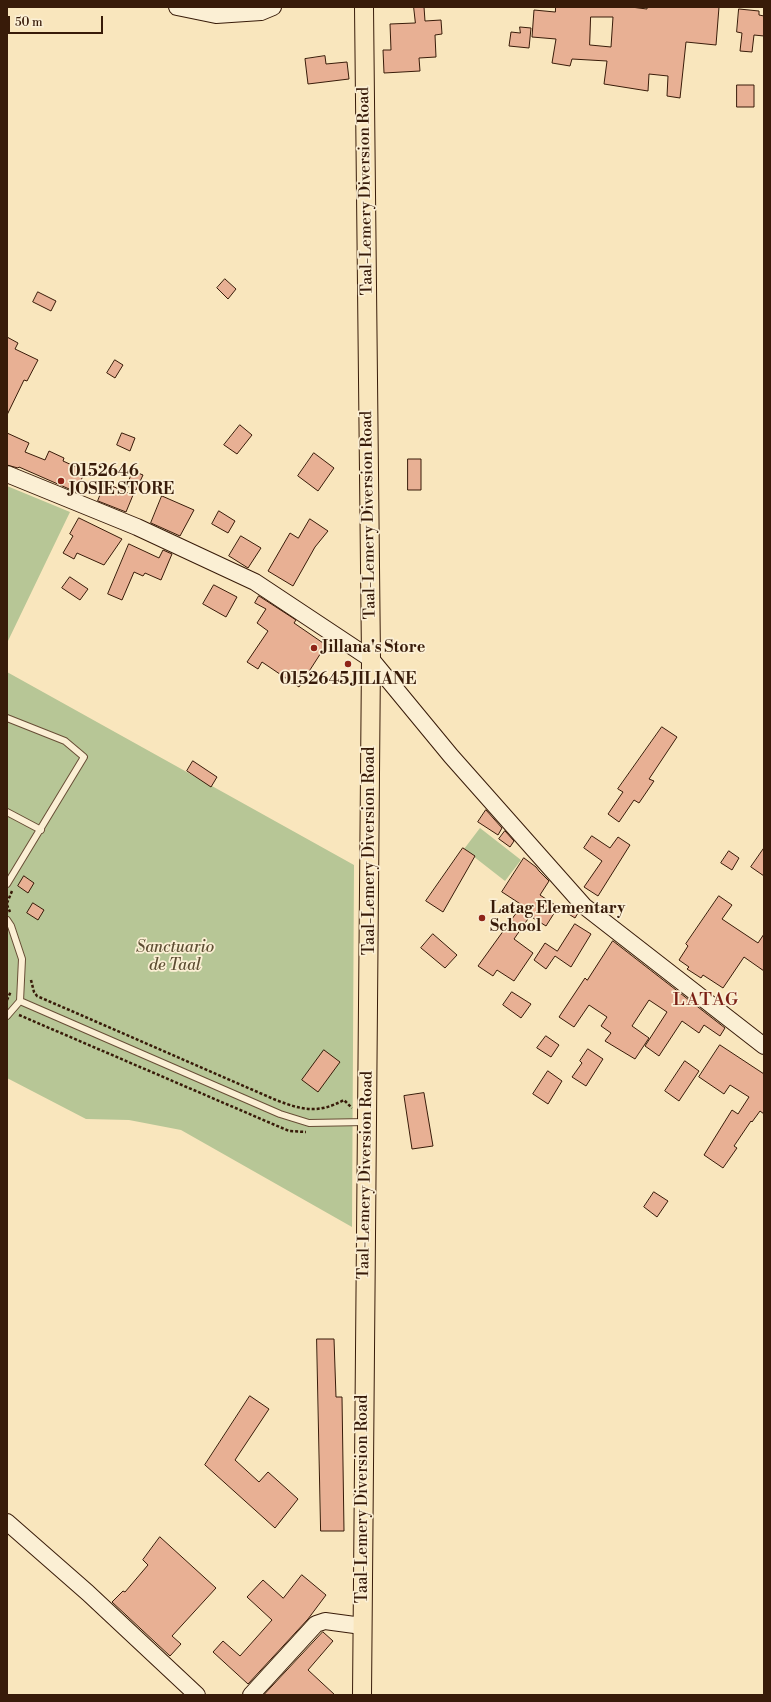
<!DOCTYPE html>
<style>
body{margin:0}
#map{position:relative;width:771px;height:1702px;overflow:hidden;background:#f9e6bd;font-family:"Libre Bodoni",serif}
canvas{display:block}
.frame{position:absolute;inset:0;border:8px solid #381b09;pointer-events:none}
.scale{position:absolute;left:8px;top:16px;width:95px;height:18px;box-sizing:border-box;border:2px solid #381b09;border-top:0;padding-left:5px;font-size:12px;line-height:14px;white-space:nowrap;color:#381b09;-webkit-text-stroke:3px #fbefd4;paint-order:stroke}
</style>
<div id="map">
<canvas width="771" height="1702"></canvas>
<div class="frame"></div>
<div class="scale">50 m</div>
</div>
<script>
const context = document.querySelector('canvas').getContext('2d');
context.lineJoin = 'round';
function fillPath(path, color) { context.fillStyle = color; context.fill(path, 'evenodd'); }
function stroke(path, color, width, dash) { context.strokeStyle = color; context.lineWidth = width; context.lineCap = dash ? 'butt' : 'round'; context.setLineDash(dash || []); context.stroke(path); }
function label(font, color, halo, rows, align = 'center') {
  context.font = font + ' "Libre Bodoni",serif'; context.lineWidth = 3.5; context.setLineDash([]); context.textBaseline = 'middle'; context.strokeStyle = halo; context.fillStyle = color; for (const [text, x, y, turn = 0] of rows) {
    context.save(); context.translate(x, y); context.rotate((+turn || 0) * Math.PI / 180); context.textAlign = isNaN(turn) ? turn : align; if (halo) context.strokeText(text, 0, 0); context.fillText(text, 0, 0); context.restore();
  }
}
fillPath(new Path2D(`
 M7,486L70,512L7,643Z
 M7,672L354,865L352,1227L181,1130L129,1120L86,1119L7,1078Z
 M480,828L521,860L505,881L464,849Z`), '#b7c696');
const building = new Path2D(`
 M414,7H424L425,21L441,20L442,34L435,35L436,57L419,58L420,71L384,73L383,50H391L390,24L415,23Z
 M556,7H631L647,9V7H719L716,45L686,42L680,98L667,96L668,76L649,74L648,91L604,84L607,61L572,59L570,66L552,63L556,39L532,37L534,10L555,12ZM591,17H613L611,47L590,45Z
 M739,9L759,11V15L764,16V36L754,35L752,52L740,51L742,33L737,32Z
 M520,27L531,28L529,48L509,46L511,32L520,33Z
 M325,56L326,64L347,62L349,79L308,84L305,59Z
 M737,85H754V107H737Z
 M225,279L236,289L228,299L217,288Z
 M38,292L56,301L51,311L33,302Z
 M7,337L18,343L15,349L38,360L27,381L24,380L7,415Z
 M115,360L123,365L115,378L107,373Z
 M240,425L252,435L237,454L224,445Z
 M7,433L29,443L25,452L45,460L49,451L64,458L63,461L85,471L76,492L19,467L18,468L7,465Z
 M122,433L135,438L130,451L117,445Z
 M314,453L334,468L318,491L298,476Z
 M408,459H421V490H408Z
 M133,471L143,475L136,490L127,486Z
 M105,483L133,495L126,512L98,501Z
 M162,496L194,510L180,536L151,523Z
 M219,511L235,521L228,533L212,524Z
 M79,518L122,539L104,565L77,553L74,559L63,553L73,536L70,534Z
 M310,519L328,531L315,547L293,586L268,571L290,533L298,538Z
 M241,536L261,548L248,568L229,556Z
 M129,544L159,558L163,550L172,554L161,580L145,573L143,576L134,572L122,600L108,594Z
 M70,577L88,589L80,600L62,588Z
 M214,585L237,597L226,617L203,604Z
 M259,596L296,620L294,623L326,645L299,687L262,662L258,669L247,662L268,631L257,623L266,609L255,603Z
 M662,727L677,737L649,779L654,781L639,803L634,800L619,822L608,814L623,792L618,789Z
 M193,761L217,777L211,787L187,771Z
 M486,810L502,828L498,835L478,822Z
 M505,831L514,841L510,847L499,839Z
 M592,836L610,848L618,837L630,845L598,896L584,887L602,861L584,848Z
 M463,848L475,856L443,912L426,901Z
 M764,848V876L751,867Z
 M729,851L739,858L732,870L721,863Z
 M524,858L536,867L539,871L549,881L540,895L558,907L546,926L530,916L514,939L533,953L514,981L497,970L493,976L478,966L522,905L502,892Z
 M24,876L34,883L28,893L18,886Z
 M719,896L732,905L722,919L758,943L764,934V971L744,957L723,988L703,975L701,978L687,969L689,967L679,960L688,946L686,944Z
 M33,903L44,910L38,920L27,913Z
 M571,906L578,913L575,918L567,913Z
 M575,924L591,934L571,967L555,956L546,969L534,960L545,943L557,951Z
 M433,934L457,955L445,968L421,948Z
 M613,941L725,1028L720,1036L704,1025L699,1033L682,1021L659,1056L645,1046L667,1012L649,1000L632,1026L649,1038L635,1059L605,1041L611,1033L601,1026L607,1017L589,1005L574,1027L559,1017L585,978L587,980Z
 M512,992L531,1004L521,1018L503,1005Z
 M546,1036L559,1045L551,1057L537,1048Z
 M720,1045L764,1074V1114L760,1111L752,1122L751,1121L734,1146L737,1148L723,1168L704,1155L732,1110L738,1114L749,1097L730,1085L724,1094L699,1077Z
 M588,1049L603,1059L586,1086L572,1077L582,1063L580,1061Z
 M324,1050L340,1062L318,1092L302,1080Z
 M685,1061L699,1071L679,1101L665,1091Z
 M548,1071L562,1081L548,1104L533,1094Z
 M424,1093L433,1146L412,1149L404,1096Z
 M654,1192L668,1201L657,1217L644,1207Z
 M317,1339H334L336,1397H342L344,1531H321Z
 M250,1396L269,1409L235,1460L259,1482L268,1472L298,1499L275,1528L205,1465Z
 M160,1537L216,1588L172,1636L181,1644L170,1656L112,1602L123,1591L125,1592L148,1565L143,1560Z
 M302,1575L326,1595L308,1619L248,1684L213,1652L223,1641L240,1656L272,1620L247,1597L263,1580L283,1598Z
 M323,1632L333,1641L308,1670L335,1695H264Z`);
fillPath(building, '#e8b094');
stroke(building, '#381b09', 1);
const lane = new Path2D(`
 M7,718L65,741L84,757L7,884
 M7,812L41,830
 M7,920L11,926L22,959L20,1001L7,1016
 M20,1001L280,1114L309,1123L366,1122`);
const secondary = new Path2D(`
 M177,7L216,15L261,12L273,7
 M7,474L137,527L255,582L371,659L451,756L584,906L764,1046
 M7,1522L88,1593L197,1695
 M251,1695L316,1624L325,1621L362,1626`);
const primary = new Path2D(`
 M362,1695L371,659L364,7`);
stroke(lane, '#684e36', 8);
stroke(secondary, '#381b09', 18);
stroke(primary, '#381b09', 20);
stroke(new Path2D(`
 M7,903L12,891
 M7,905L10,912
 M31,980L34,992L37,996L276,1100C302,1110 318,1114 344,1100L352,1108
 M7,1000L11,991
 M19,1015L289,1131L306,1132`), '#381b09', 2.5, [3, 2]);
stroke(lane, '#fbefd4', 6);
stroke(secondary, '#fbefd4', 16);
stroke(primary, '#f9e6bd', 18);
for (const [x, y, r, color] of [
 [61,481,4,"#8f2418"],
 [314,648,4,"#8f2418"],
 [348,664,4,"#8f2418"],
 [482,918,4,"#8f2418"]
]) { const dot = new Path2D(); dot.arc(x, y, r, 0, 2 * Math.PI); context.fillStyle = color; context.fill(dot); stroke(dot, '#fbefd4', 1.5); }
label('16px', '#381b09', '#fbefd4', [
 ["Taal-Lemery Diversion Road",366,191,-91],
 ["Taal-Lemery Diversion Road",369,515,-91],
 ["Taal-Lemery Diversion Road",370,851,-90],
 ["Taal-Lemery Diversion Road",366,1175,-89],
 ["Taal-Lemery Diversion Road",363,1499,-90]
]);
label('bold 16px', '#381b09', '#fbefd4', [
 ["0152646",69,472],
 ["JOSIE STORE",69,490],
 ["Jillana's Store",322,648],
 ["0152645 JILIANE",348,680,"center"],
 ["Latag Elementary",490,909],
 ["School",490,927]
], 'left');
label('italic 16px', '#5e4e33', '#fbefd4', [
 ["Sanctuario",175,948],
 ["de Taal",175,966]
]);
context.letterSpacing = '1px';
label('18px', '#7a1f14', '#fbefd4', [
 ["LATAG",706,1001]
]);
context.letterSpacing = '0px';
</script>
